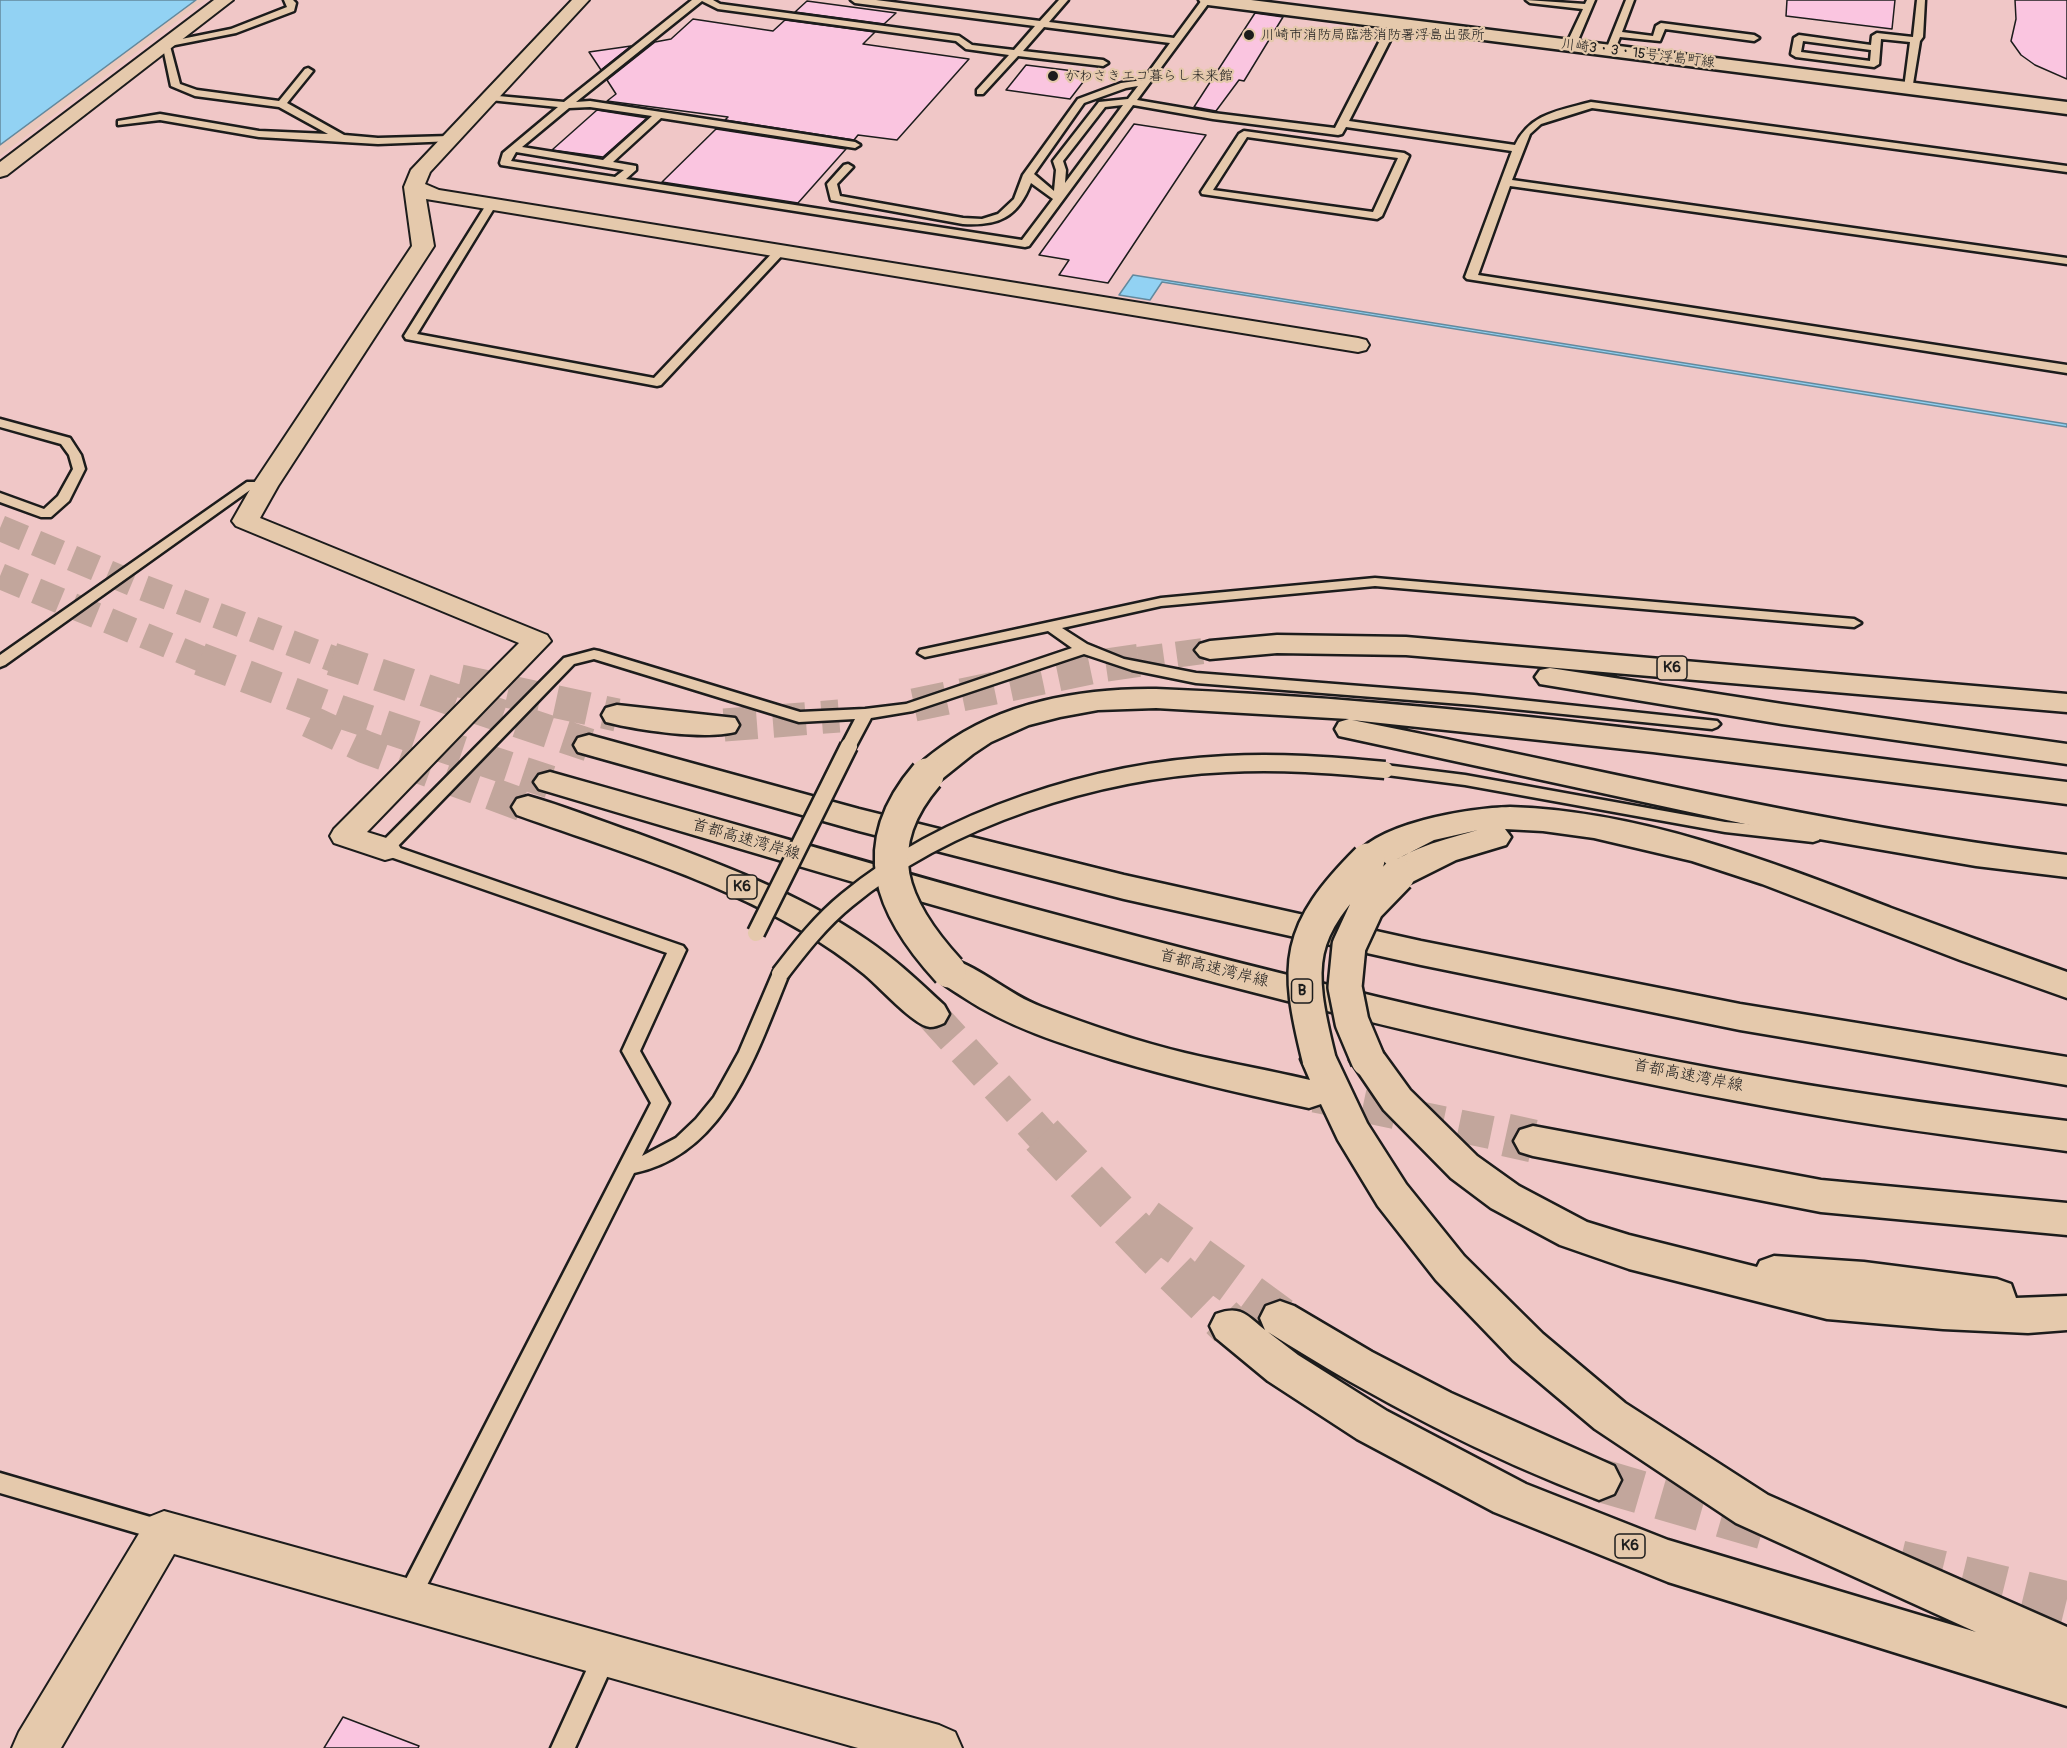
<!DOCTYPE html>
<meta charset="utf-8">
<style>
body{margin:0}
canvas{display:block;background:#ebc8bc}
</style>
<canvas width="2067" height="1748"></canvas>
<script>
const context = document.querySelector('canvas').getContext('2d');
context.lineJoin = 'round';
function fillPath(path, color) { context.fillStyle = color; context.fill(path, 'evenodd'); }
function stroke(path, color, width, dash) { context.strokeStyle = color; context.lineWidth = width; context.lineCap = dash ? 'butt' : 'round'; context.setLineDash(dash || []); context.stroke(path); }
function label(font, color, halo, rows, align = 'center') {
  context.font = font + ' Pangolin,"Klee One",sans-serif'; context.lineWidth = 4.5; context.setLineDash([]); context.textBaseline = 'middle'; context.strokeStyle = halo; context.fillStyle = color; for (const [text, x, y, turn = 0] of rows) {
    context.save(); context.translate(x, y); context.rotate((+turn || 0) * Math.PI / 180); context.textAlign = isNaN(turn) ? turn : align; if (halo) context.strokeText(text, 0, 0); context.fillText(text, 0, 0); context.restore();
  }
}
fillPath(new Path2D(`
 M205,0H2067V1748H0V156Z`), '#f0c7c7');
const water = new Path2D(`
 M0,0H196L0,145Z
 M1133,275L2067,424V427L1162,282L1150,300L1119,295Z`);
fillPath(water, '#92d2f3');
stroke(water, '#63899d', 1.5);
const building = new Path2D(`
 M1787,0H1895L1892,29L1786,16Z
 M2015,0H2067V79L2035,65L2021,55L2011,41L2016,19Z
 M807,1L896,13L884,24L795,12Z
 M1255,13L1283,17L1244,81L1239,80L1216,111L1194,107Z
 M693,19L773,31L785,20L875,32L863,44L969,59L897,140L858,135L854,140L725,120L728,117L607,101L616,94L607,80L655,42L671,39Z
 M631,46L601,70L589,52Z
 M1026,65L1090,73L1070,99L1006,90Z
 M597,110L647,118L603,157L552,150Z
 M1134,124L1206,135L1108,283L1059,275L1069,260L1039,255Z
 M716,129L846,149L798,203L662,182Z
 M343,1717L419,1746L418,1748H324Z`);
fillPath(building, '#fac5e0');
stroke(building, '#1c1c1c', 1.5);
stroke(new Path2D(`
 M0,528L144,588L336,660
 M0,576L204,660
 M1138,660L1210,650`), '#c2a69c', 26, [26, 13]);
stroke(new Path2D(`
 M200,659L341,712L550,782
 M332,659L589,745
 M460,681L617,715
 M914,705L1100,666L1148,659
 M309,721L365,747L528,807
 M724,725L839,716
 M931,1014L1043,1137
 M1315,1096L1513,1137`), '#c2a69c', 33, [33, 16]);
stroke(new Path2D(`
 M1042,1135L1153,1251L1230,1326
 M1506,1135L1533,1141
 M1146,1220L1280,1318
 M1599,1480L1774,1531
 M1900,1562L2067,1603`), '#c2a69c', 43, [43, 21]);
const lane = new Path2D(`
 M284,0H293L296,3L294,11L236,33L170,46L180,84L197,90L279,101L305,69L308,68L313,71L287,103L344,135L378,138L450,136L455,139L454,141L378,144L259,137L160,120L118,125V121L160,114L259,131L328,134L279,107L195,96L171,86L162,43L231,29L287,7Z
 M692,0H713L720,4L959,36L972,45L1014,50L1035,26L855,3L851,0H876L1040,21L1059,0H1068L1049,22L1174,38L1202,0H1211L1137,100L1213,113L1335,128L1389,23L1394,20L1399,23L1349,121L1515,145C1531,113 1558,111 1591,102L2067,166V172L1592,108L1541,124L1530,134L1512,180L2067,258V264L1510,186L1478,275L2067,365V373L1467,279L1465,277L1512,151L1346,127L1342,134L1338,135L1213,119L1133,105L1029,246L1025,247L501,165L500,163L503,153L558,107L490,100L487,99V95L564,102ZM702,1L718,9L956,41L966,49L1009,55L977,90V94H983L1018,56L1103,66L1108,63L1103,60L1023,51L1044,27L1170,43L1143,80L1121,83L1078,99L1023,175L1014,199L998,214L982,219L963,218L840,196L837,184L853,167L848,164L844,165L827,184L831,200L963,224C999,226 1018,217 1031,183L1053,199L1022,240L626,179L636,170V166L613,162L661,118L855,148L860,145L855,142L590,101L576,102ZM1138,86L1128,99L1099,102L1053,161L1056,170L1054,191L1034,174L1084,103L1126,88ZM1123,105L1065,183L1066,170L1063,161L1105,107ZM590,107L652,116L603,160L522,147L569,108ZM516,152L624,170L615,177L511,161Z
 M1526,0L1585,4L1587,0H1595L1576,45L1571,48L1566,45L1583,9L1530,3Z
 M1626,0H1634L1622,32L1653,36L1656,26L1661,23L1754,35L1759,38L1754,41L1665,29L1660,41L1620,37L1614,52H1608L1606,50Z
 M1917,0H1925L1923,37L1920,41L1912,90L1904,88L1910,42L1881,39L1879,64L1874,67L1796,57L1791,54L1794,38L1799,35L1871,45L1872,36L1877,33L1913,37ZM1803,41L1871,50L1870,61L1801,52Z
 M1244,131L1404,153L1409,156L1382,216L1377,219L1202,194L1201,192L1239,134ZM1247,137L1398,158L1373,212L1213,190Z
 M491,202L496,205L417,334L654,378L777,248H785L787,250L661,385L657,386L406,339L404,336L486,205Z
 M0,419L70,438L81,455L85,469L69,501L51,517H41L0,502V493L44,509L58,496L73,469L69,455L61,444L0,427Z
 M247,482H265L272,486L265,490H250L5,665L0,667V655Z
 M1375,578L1854,619L1861,623L1854,627L1375,586L1161,606L1062,628L1087,644L1124,659L1196,673L1474,695L1717,721L1720,724L1717,727L1712,729L1474,705L1196,683L1132,670L1084,654L913,711L871,718L854,750L849,751L841,746L855,719L799,722L594,659L574,664L397,847L683,946L686,950L640,1051L669,1103L642,1156L676,1138L696,1119L714,1097L739,1052L774,970L780,968L786,970L789,974C757,1051 727,1154 634,1173L416,1607L408,1610L400,1607L397,1599L400,1591L651,1103L622,1051L667,953L379,853L377,849L379,845L564,658L594,650L599,651L800,712L865,709L906,704L1072,648L1048,631L925,657L918,653L920,650L1161,598Z
 M1385,765L1465,775L1725,822L1813,830L1819,832L1821,836L1819,840L1813,842L1725,832L1465,785L1379,774L1377,770Z
 M0,1473L164,1521L172,1524L175,1531L172,1538L164,1541L0,1493Z
 M605,1644L613,1647L617,1655L575,1748H551L597,1647Z`);
const street = new Path2D(`
 M214,0H233L7,175L0,177V162Z
 M572,0H589L430,172L425,184L439,190L1358,338L1366,340L1369,345L1366,350L1358,352L426,199L434,246L278,486L260,518L547,635L551,641L367,832L396,841L401,849L396,857L385,860L334,843L330,836L334,829L519,643L236,526L232,521L252,486L412,246L404,187L411,170Z
 M164,1511L939,1725L955,1732L962,1748H858L174,1554L61,1748H12L19,1732L149,1517Z`);
const secondary = new Path2D(`
 M1199,0H1251L2067,102V114L1208,5L1202,4Z`);
const highway = new Path2D(`
 M1277,635L1406,637L2067,694V712L1406,655L1277,653L1210,659L1200,656L1195,650L1200,644L1210,641Z
 M1550,668L1782,704L2067,744V764L1782,724L1540,684L1535,677L1540,670Z
 M1156,689C1461,701 1764,745 2067,782V804L1653,752L1352,720C1591,767 1824,826 2067,855V877L1976,866L1796,835L1339,736L1335,729L1339,722L1349,719L1156,708L1098,710L1060,717L1029,725L991,742L973,754L938,782L927,785L916,782L911,775C919,763 930,755 941,747C1002,702 1082,688 1156,689Z
 M617,705L735,718L739,725L735,732C704,740 637,730 606,722L602,715L606,708Z
 M589,735L859,809L1124,875L1421,941L1740,1004L2067,1057V1085L1740,1030L1421,965L1124,899L859,831L578,752L574,745L578,738Z
 M550,772C696,812 841,856 987,896C1246,967 1508,1033 1772,1079C1870,1096 1969,1109 2067,1121V1151C1968,1138 1868,1125 1770,1107C1353,1032 945,910 539,789L534,782L539,775Z
 M528,796C564,806 600,821 636,833C715,862 797,892 867,940C895,959 919,982 944,1005L949,1014L944,1023C940,1025 934,1027 930,1027C914,1026 878,985 864,974C765,893 634,857 517,815L512,807L517,799Z
 M1510,807C1642,811 1769,861 1891,908C1950,930 2008,951 2067,972V998L1960,960L1762,884L1692,861L1594,838L1543,831L1505,829L1511,837L1506,845L1456,860L1410,883L1398,886L1386,883L1381,875C1396,850 1451,838 1478,830L1434,840L1380,868L1368,871L1356,868L1352,860C1374,823 1469,808 1510,807Z
 M949,958C982,968 1009,995 1042,1007C1089,1025 1136,1041 1185,1053C1226,1063 1269,1070 1310,1080L1301,1059L1306,1049L1319,1045L1332,1049L1367,1123L1406,1184L1464,1256L1543,1334L1625,1403L1768,1495L2067,1627V1706L1668,1582L1494,1512L1357,1439L1268,1381L1216,1338L1210,1326L1216,1314C1241,1305 1246,1315 1265,1330L1260,1318L1266,1306L1280,1301L1294,1306L1372,1352L1451,1393L1614,1466L1621,1480L1614,1494L1599,1500C1483,1456 1372,1398 1268,1332L1298,1355L1387,1411L1526,1484L1668,1540L1976,1632L1736,1523L1595,1429L1513,1360L1436,1280L1378,1206L1338,1140L1321,1104L1309,1108C1243,1094 1178,1079 1114,1060C1062,1044 1008,1027 963,997C951,989 939,983 932,971L937,962Z
 M1368,1046L1381,1050L1410,1090L1477,1156L1519,1186L1587,1222L1629,1235L1757,1267L1760,1261L1774,1256L1864,1262L1997,1279L2011,1284L2016,1298L2067,1296V1330L2028,1333L1943,1329L1827,1319L1629,1269L1560,1245L1491,1208L1451,1178L1384,1110L1350,1060L1355,1050Z
 M1533,1126L1821,1180L2067,1203V1235L1821,1212L1533,1156L1520,1152L1514,1141L1520,1130Z`);
stroke(lane, '#1c1c1c', 5);
stroke(street, '#1c1c1c', 4);
stroke(secondary, '#1c1c1c', 5);
stroke(highway, '#1c1c1c', 5);
fillPath(lane, '#e5c9ac');
fillPath(street, '#e5c9ac');
fillPath(secondary, '#e5c9ac');
fillPath(highway, '#e5c9ac');
const laneBridge = new Path2D(`
 M756,933L849,746
 M780,974C800,948 821,921 847,900C947,817 1098,770 1226,764C1279,761 1332,765 1385,770`);
const highwayBridge = new Path2D(`
 M927,775C865,847 891,908 949,971
 M1319,1059C1295,963 1296,932 1368,860
 M1368,1060L1352,1022L1345,987L1349,946L1367,907L1398,875`);
stroke(laneBridge, '#1c1c1c', 21, []);
stroke(highwayBridge, '#1c1c1c', 38, []);
stroke(laneBridge, '#e5c9ac', 16);
stroke(highwayBridge, '#e5c9ac', 33);
for (const [x, y, r, color] of [
 [1249,35,6,"#1c1c1c"],
 [1053,76,6,"#1c1c1c"]
]) { const dot = new Path2D(); dot.arc(x, y, r, 0, 2 * Math.PI); context.fillStyle = color; context.fill(dot); stroke(dot, '#e5c9ac', 2); }
label('14px', '#1c1c1c', '#e5c9ac', [
 ["川崎市消防局臨港消防署浮島出張所",1261,35],
 ["かわさきエコ暮らし未来館",1065,76]
], 'left');
label('14px', '#1c1c1c', '#e5c9ac', [
 ["川崎3・3・15号浮島町線",1638,54,7]
]);
for (const [x, y, w] of [
 [1672,668,30],
 [742,887,30],
 [1302,991,21],
 [1630,1546,30]
]) { const box = new Path2D(); box.roundRect(x - w / 2, y - 12, w, 24, 4.5); context.fillStyle = '#e5c9ac'; context.fill(box); stroke(box, '#1c1c1c', 1.5); }
label('bold 15px', '#1c1c1c', null, [
 ["K6",1672,668],
 ["K6",742,887],
 ["B",1302,991],
 ["K6",1630,1546]
]);
label('16px', '#1c1c1c', '#e5c9ac', [
 ["首都高速湾岸線",746,840,16],
 ["首都高速湾岸線",1214,969,14],
 ["首都高速湾岸線",1688,1076,11]
]);
</script>
